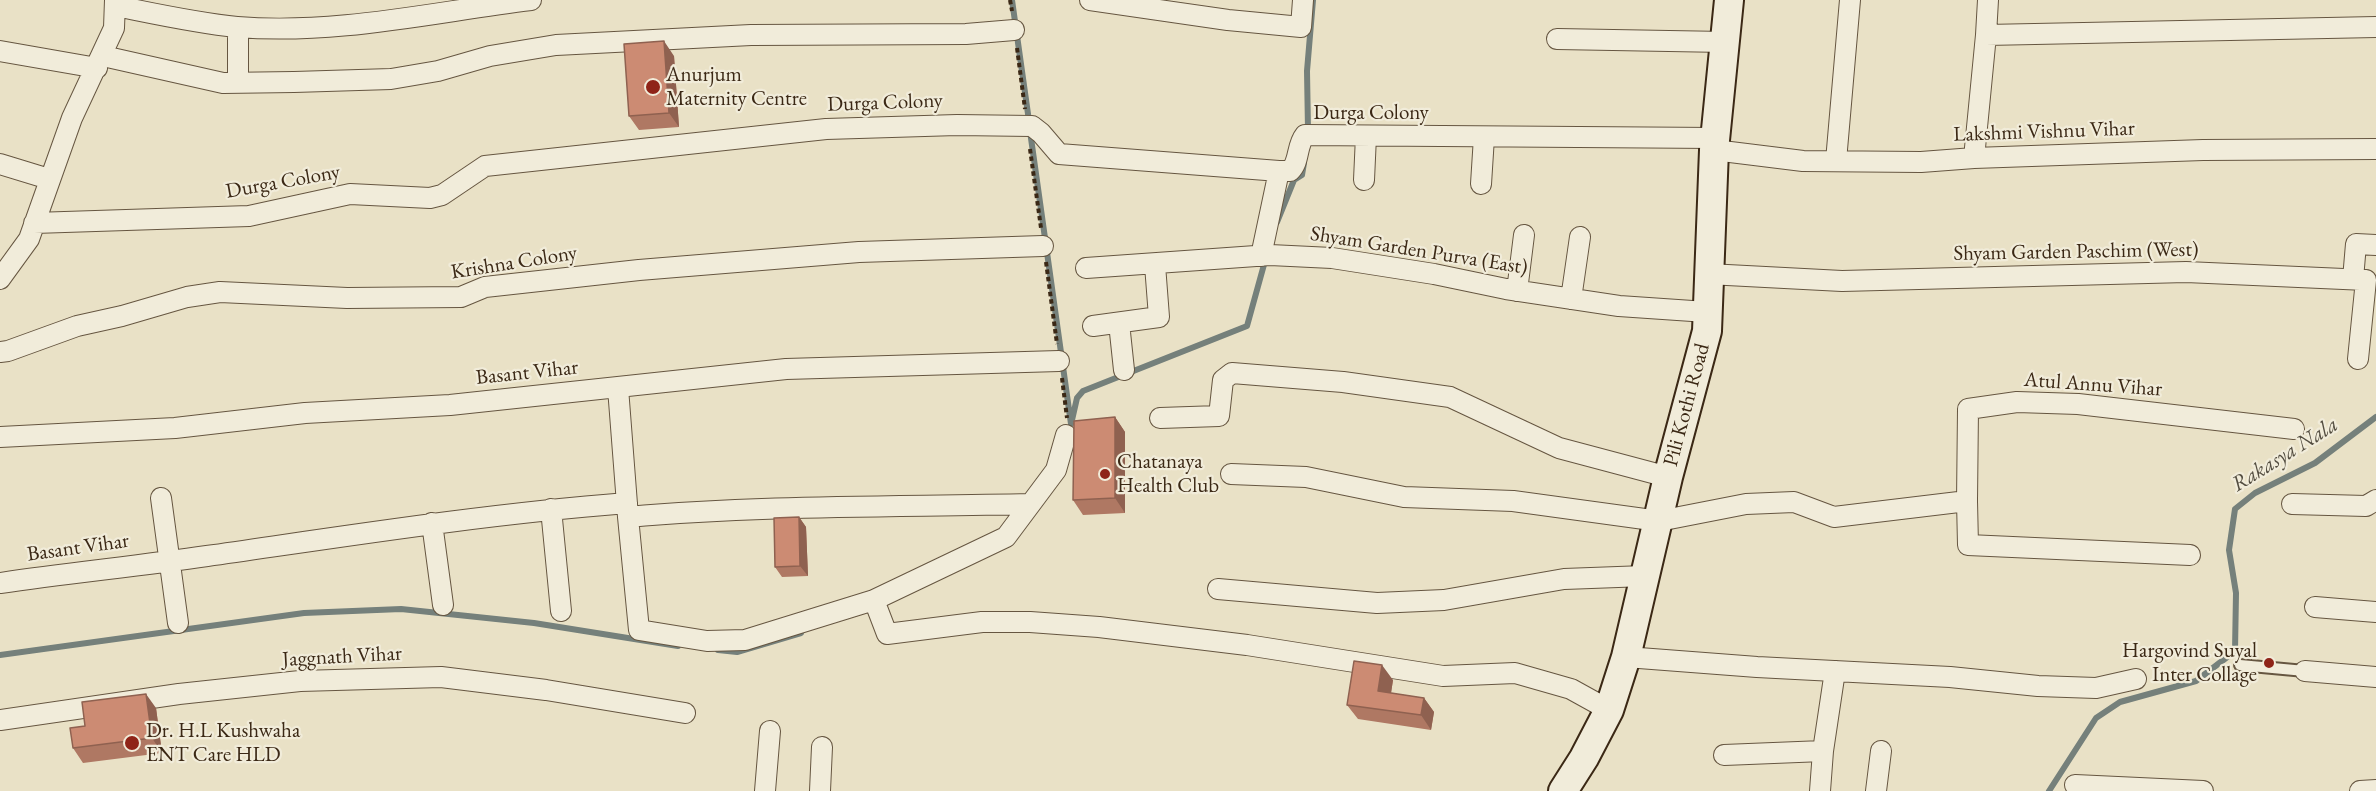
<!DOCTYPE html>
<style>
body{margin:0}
canvas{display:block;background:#e9e1c6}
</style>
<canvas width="2376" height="791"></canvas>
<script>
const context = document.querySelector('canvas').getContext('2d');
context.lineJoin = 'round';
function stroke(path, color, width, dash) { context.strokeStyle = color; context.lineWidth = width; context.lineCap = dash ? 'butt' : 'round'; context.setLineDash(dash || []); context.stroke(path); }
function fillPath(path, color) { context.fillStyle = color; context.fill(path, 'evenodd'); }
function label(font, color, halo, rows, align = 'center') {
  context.font = font + ' "EB Garamond",serif'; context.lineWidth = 4.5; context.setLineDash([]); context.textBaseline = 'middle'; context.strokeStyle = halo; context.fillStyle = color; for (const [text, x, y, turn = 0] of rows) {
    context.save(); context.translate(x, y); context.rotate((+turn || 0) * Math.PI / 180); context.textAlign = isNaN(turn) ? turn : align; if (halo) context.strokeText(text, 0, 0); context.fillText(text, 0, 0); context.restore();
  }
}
stroke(new Path2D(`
 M1012,0L1029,121
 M1308,130L1307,71L1313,0
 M1030,131L1071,424
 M1277,222L1294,180L1302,175L1304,163
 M1072,420L1077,398L1083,391L1247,326L1265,261
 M718,650L737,652L801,633
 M0,655L304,613L401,609L534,623L678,646
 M2049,791L2096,718L2120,702L2196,681L2235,651L2236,593L2229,550L2235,509L2255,493L2315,463L2376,417`), '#75807b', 6);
const lane = new Path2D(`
 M2240,665L2305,671`);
const street = new Path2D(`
 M1090,0L1228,20L1301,27L1303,0
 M116,6C156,14 196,23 237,27C337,35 433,12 531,0
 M1986,35L1988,0
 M1557,39L1725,42
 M0,51L97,68
 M103,56L223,83L294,82L391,79L438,71L490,56L556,45L751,35L966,34L1014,30
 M238,83V27
 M1714,150L1803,161L1921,162L1974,158L2203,150L2376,149
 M1974,158L1986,35L2376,27
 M1836,161L1850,0
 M0,164L49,179
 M1364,180L1366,136
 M1481,184L1484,137
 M34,223L249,216L350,194L430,198L442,195L485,166L826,129L957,125L1032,126L1041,133L1059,154L1279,171H1290C1300,162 1296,146 1305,135L1715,138
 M1261,256L1279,171
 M1086,268L1270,255L1332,258L1434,274L1506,289L1619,306L1707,312
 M1708,274L1842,281L2186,272L2366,280L2358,359
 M0,279L29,239L72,118L114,28L115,0
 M2353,279L2356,244L2376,245
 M1517,291L1524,235
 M1571,299L1580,237
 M1119,323L1124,370
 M1093,326L1159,317L1155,265
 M0,352L8,351L77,326L122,316L187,297L220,292L347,298L461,297L485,287L639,270L859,252L1043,246
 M618,388L628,517L639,630L707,641L745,640L874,600L1006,537L1056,470L1066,435
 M1160,418L1219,416L1223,380L1232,373L1343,382L1450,397L1559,448L1668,477
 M0,437L175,428L305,413L450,405L786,369L1059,361
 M1231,474L1306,477L1404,497L1513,501L1659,521L1746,504L1794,502L1834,517L1967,501L1968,409L2017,402L2078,404L2294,429
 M161,498L178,623
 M1967,501L1968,545L2190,555
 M2292,504L2366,506L2376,500
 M551,509L561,611
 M628,517C761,505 896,507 1030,504
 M432,523L443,605
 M0,583C69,573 138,566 207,556C347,536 486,514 627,503
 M1218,589L1377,603L1444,600L1564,579L1645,576
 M874,600L887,634L982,622H1030L1099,627L1247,645L1443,676L1515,673L1571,689L1609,710
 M2315,607L2376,612
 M1626,657L1757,667L1950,677L2038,686L2096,688L2136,679
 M2305,671L2376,677
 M0,720L179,694L300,681L441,677L546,690L685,713
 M1724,755L1823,751
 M2075,785L2203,791
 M765,791L770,731
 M820,791L822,747
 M1820,791L1823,751L1835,671
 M1876,791L1881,751
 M2360,791L2376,790`);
const secondary = new Path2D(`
 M1563,791L1584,758L1609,710L1626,657L1668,477L1707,331L1714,150L1729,0`);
stroke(lane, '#665641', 14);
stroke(street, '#665641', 22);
stroke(secondary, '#3b2815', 32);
stroke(new Path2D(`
 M1010,0L1012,11
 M1017,48L1025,109
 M1030,149L1041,228
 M1046,262L1057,344
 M1062,378L1067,418`), '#3b2815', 4, [4.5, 3]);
stroke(lane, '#f1ecda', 10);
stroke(street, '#f1ecda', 20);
stroke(secondary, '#f1ecda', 28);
fillPath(new Path2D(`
 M674,56L679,127L639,130L629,116Z
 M1115,417L1125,432V513L1083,515L1073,500Z
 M799,517L806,527L808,576L782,577L775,567Z
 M1393,680L1391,693L1424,698L1434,712L1431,730L1358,719L1347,705Z
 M156,708L162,753L83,763L73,748L85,726Z`), '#af7863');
fillPath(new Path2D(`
 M664,41L674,56L679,127L669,113Z
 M1115,417L1125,432V513L1115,498Z
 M799,517L806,527L808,576L800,566Z
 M1382,665L1393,680L1389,706L1378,691Z
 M146,694L156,708L162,753L152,738Z
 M1424,698L1434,712L1431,730L1421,715Z`), '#8f6150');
const building = new Path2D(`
 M664,41L669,113L629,116L624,44Z
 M1115,417V498L1073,500L1074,421Z
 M799,517L800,566L775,567L774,518Z
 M1354,661L1382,665L1378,691L1424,698L1421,715L1347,705Z
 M146,694L152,738L73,748L70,728L85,726L82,702Z`);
fillPath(building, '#cc8b73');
stroke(building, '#8f6150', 1.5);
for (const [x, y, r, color] of [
 [653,87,8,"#8f2418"],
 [1105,474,6,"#8f2418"],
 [2269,663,6,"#8f2418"],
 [132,743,8,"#8f2418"]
]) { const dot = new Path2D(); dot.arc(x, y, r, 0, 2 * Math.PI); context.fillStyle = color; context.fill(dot); stroke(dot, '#f1ecda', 2); }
label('21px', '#3b2815', '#f1ecda', [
 ["Anurjum",666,75],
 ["Maternity Centre",666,99],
 ["Chatanaya",1117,462],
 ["Health Club",1117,486],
 ["Hargovind Suyal",2257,651,"right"],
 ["Inter Collage",2257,675,"right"],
 ["Dr. H.L Kushwaha",146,731],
 ["ENT Care HLD",146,755]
], 'left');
label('21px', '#3b2815', '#f1ecda', [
 ["Durga Colony",885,103,-2],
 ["Durga Colony",1371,113],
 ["Lakshmi Vishnu Vihar",2044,132,-2],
 ["Durga Colony",283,182,-10],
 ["Shyam Garden Purva (East)",1419,251,9],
 ["Shyam Garden Paschim (West)",2076,252,-1],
 ["Krishna Colony",514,263,-9],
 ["Basant Vihar",527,373,-6],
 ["Atul Annu Vihar",2093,385,4],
 ["Pili Kothi Road",1687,405,-75],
 ["Basant Vihar",78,548,-8],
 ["Jaggnath Vihar",342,657,-3]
]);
label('italic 22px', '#534d40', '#f1ecda', [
 ["Rakasya Nala",2285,455,-32]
]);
</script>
